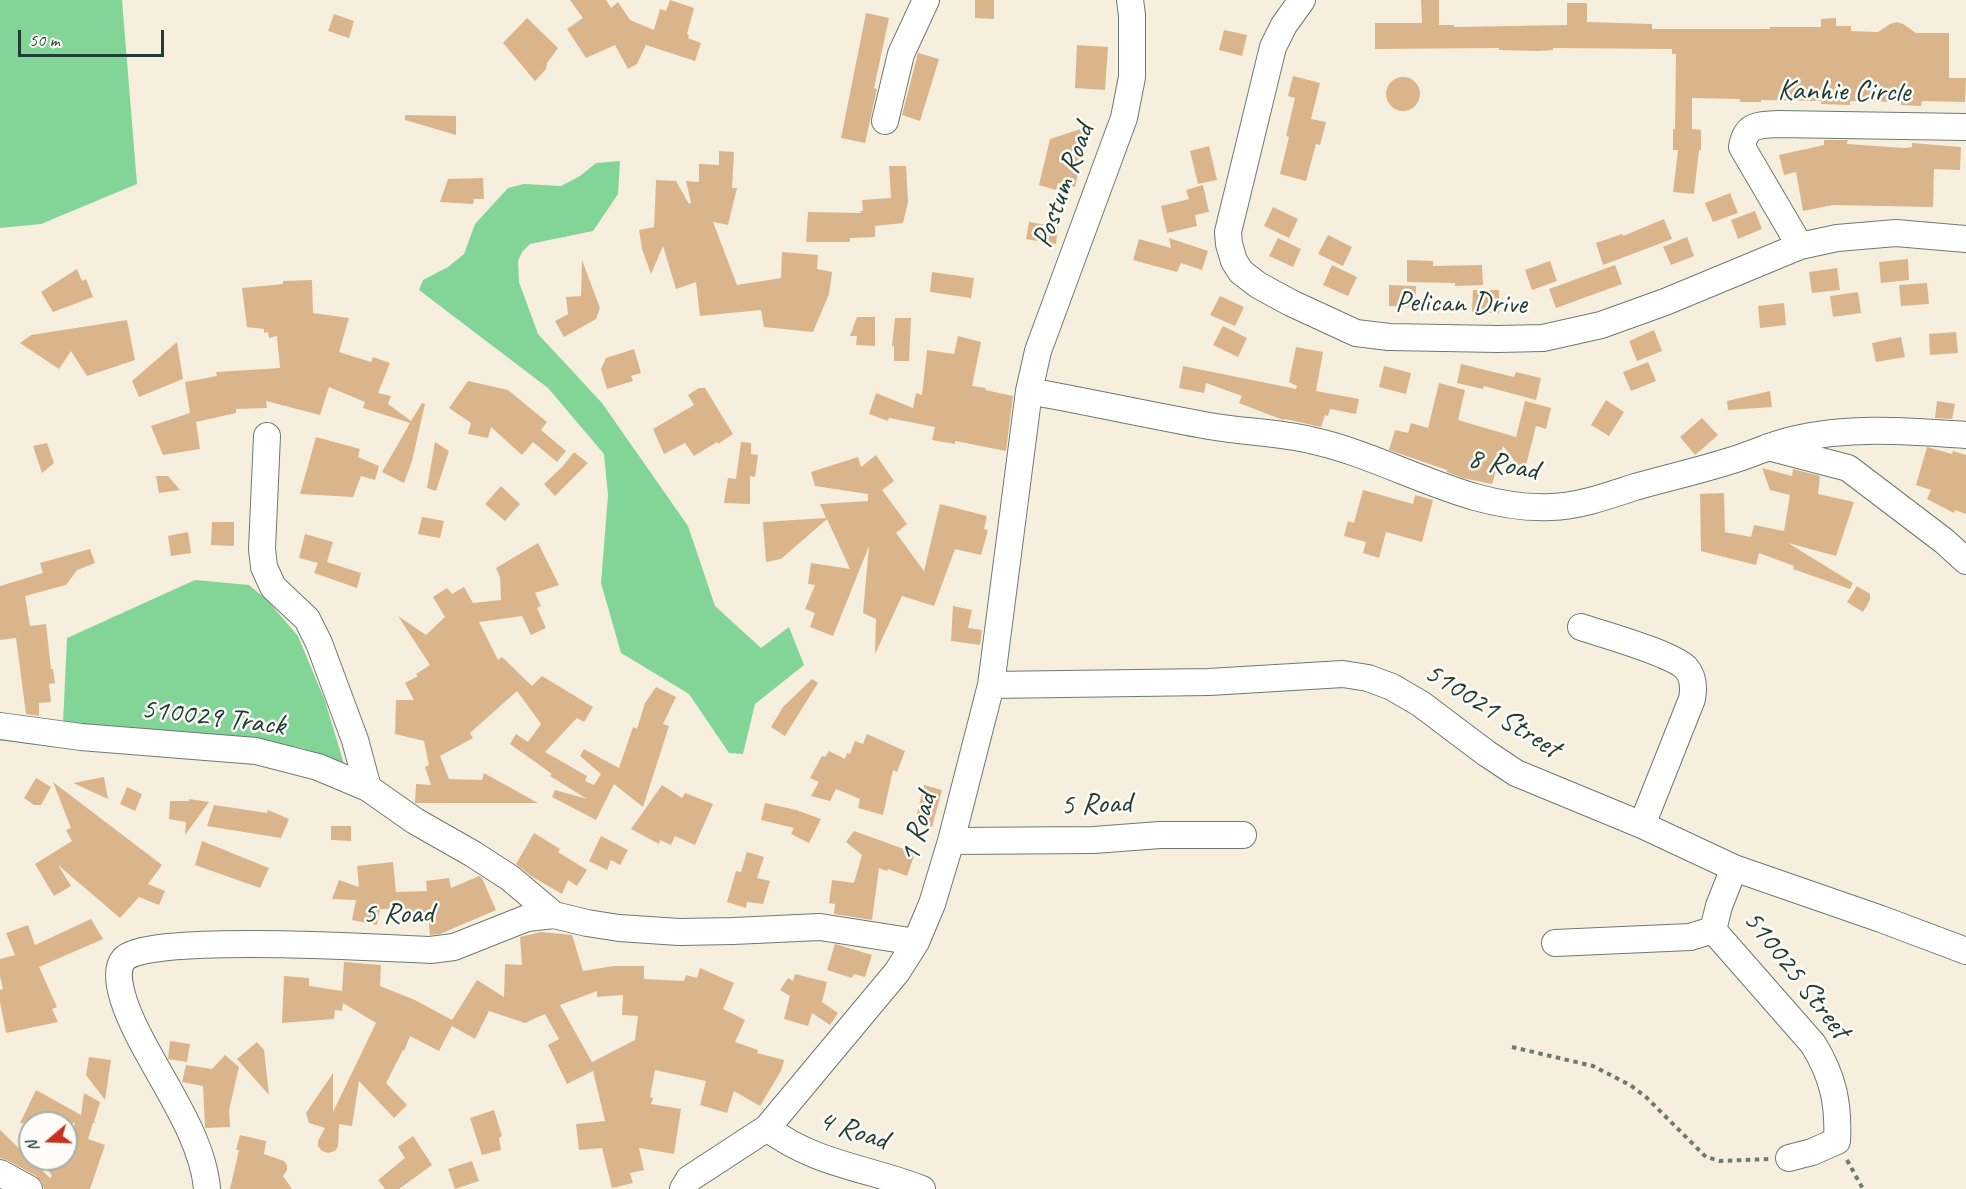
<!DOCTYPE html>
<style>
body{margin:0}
#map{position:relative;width:1966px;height:1189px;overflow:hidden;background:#f7efde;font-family:Caveat,sans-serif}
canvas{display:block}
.north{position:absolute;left:18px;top:1111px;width:60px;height:60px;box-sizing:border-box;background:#fdfcf7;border:2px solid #a4b0a9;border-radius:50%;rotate:251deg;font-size:16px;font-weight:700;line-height:24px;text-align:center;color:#1f3d34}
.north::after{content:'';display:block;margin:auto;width:21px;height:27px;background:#c8321e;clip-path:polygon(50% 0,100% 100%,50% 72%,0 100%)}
.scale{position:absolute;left:18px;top:30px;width:146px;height:27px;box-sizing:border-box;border:3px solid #1f3d34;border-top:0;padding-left:8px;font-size:18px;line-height:21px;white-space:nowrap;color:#1f3d34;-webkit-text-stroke:4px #fdfcf7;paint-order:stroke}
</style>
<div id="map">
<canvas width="1966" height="1189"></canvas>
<div class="north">N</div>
<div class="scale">50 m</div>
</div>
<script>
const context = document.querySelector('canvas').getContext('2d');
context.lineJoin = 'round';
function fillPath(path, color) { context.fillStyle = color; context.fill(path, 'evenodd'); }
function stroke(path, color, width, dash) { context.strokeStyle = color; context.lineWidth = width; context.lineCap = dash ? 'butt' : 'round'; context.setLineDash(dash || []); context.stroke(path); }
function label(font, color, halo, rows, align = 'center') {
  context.font = font + ' Caveat,sans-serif'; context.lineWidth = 5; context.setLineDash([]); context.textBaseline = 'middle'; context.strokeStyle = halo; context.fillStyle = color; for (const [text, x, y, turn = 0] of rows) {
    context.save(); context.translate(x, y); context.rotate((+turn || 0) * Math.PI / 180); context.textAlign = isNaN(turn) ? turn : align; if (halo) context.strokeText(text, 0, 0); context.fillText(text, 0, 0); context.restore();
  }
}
fillPath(new Path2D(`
 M0,0H122L137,184L41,224L0,228Z
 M620,161L618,194L593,231L530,244L522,252L518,261L519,282L538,334L602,403L688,526L715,606L761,648L789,627L804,665L755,704L743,754L729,753L689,694L621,653L601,583L608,495L604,454L548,388L419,290L423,280L448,267L464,254L475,224L508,188L524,184L561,186L580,176L596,163Z
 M195,580L249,585L268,601L298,636L325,701L344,764L302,748L259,740L63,724L67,638Z`), '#82d597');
fillPath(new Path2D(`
 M570,0H606L611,8L618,2L630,20L654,30L660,9L666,11L670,0L694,8L687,34L689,35L688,38L701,43L695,61L646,45L637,64L628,69L615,45L586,58L567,29L583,18Z
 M975,0H994V19L975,18Z
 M1421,0H1439V25H1454V27L1567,25V3H1587V22L1652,24V29H1770V27H1821V19L1836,18V26H1851V31L1878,32L1890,24L1897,22L1903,24L1916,33H1949V78H1966L1965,102L1922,101L1921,106L1901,105V102L1850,101V105L1821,104V101L1761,100V102H1740V99L1692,98V129L1701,130V150H1699L1694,194L1673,192L1678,150H1673V129H1675L1676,54H1672V49L1553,48V50L1538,51L1499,50V48L1375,49V23H1422Z
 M866,13L889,18L874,88L877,89L865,143L841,138Z
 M334,14L354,21L349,38L328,31Z
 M527,18L558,48L547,63L546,69L535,81L503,43Z
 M1224,30L1247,35L1242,56L1219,50Z
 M1077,45L1108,47L1105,90L1075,88Z
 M918,53L939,59L920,121L902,115Z
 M1293,76L1320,83L1311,119L1326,122L1320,145L1316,144L1306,181L1280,174L1289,137L1286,136L1295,98L1288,96Z
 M1386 94a17 17 0 1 1 34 0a17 17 0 1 1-34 0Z
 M405,115L456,116V135L405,120Z
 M1087,127L1078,164L1080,165L1075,187L1058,183L1056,190L1039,185L1050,139Z
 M1824,140H1848L1847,144L1904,148L1912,147V143L1961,147L1960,170L1934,169L1933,207L1833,205L1803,211L1796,172L1784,175L1779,155L1824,145Z
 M1209,146L1217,180L1198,184L1190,151Z
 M719,151L734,152L732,188H737L728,225L713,222L737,285L781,278L782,252L818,255L817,269L832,272L829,294L813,332L764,327L761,310L700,316L696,282L676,289L663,246L651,274L642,249L639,230L654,227L656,180L676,181L689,204L691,203L686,181L699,182V164L719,165Z
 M889,166H906L908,202L903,223L875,226V237L850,238V242H806L808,212L861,213L860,211H863L862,200L891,198Z
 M483,178L484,199H474L473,204L440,202L448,179Z
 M1203,185L1209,212L1195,215L1197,226L1167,233L1161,206L1189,199L1186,190Z
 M1730,193L1738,213L1713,222L1705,203Z
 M1273,207L1298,219L1289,238L1264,226Z
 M1755,211L1762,229L1738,239L1731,220Z
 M1664,219L1672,239L1603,265L1596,243L1622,234L1623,236Z
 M1029,222L1058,227L1056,244L1026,239Z
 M1328,235L1352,247L1343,266L1318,254Z
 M1687,237L1694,256L1671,265L1663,247Z
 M1169,238L1208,251L1202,270L1181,263L1177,272L1133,260L1139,239L1171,248Z
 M1278,238L1301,249L1293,267L1269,256Z
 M1908,259L1909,280L1881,283L1879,262Z
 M582,260L600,308L596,319L564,337L555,321L568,314L566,297L581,296Z
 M1407,260L1433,261V266L1482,265L1483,285L1455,286V283L1407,282Z
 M1550,261L1557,281L1532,290L1525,270Z
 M1332,265L1357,277L1348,296L1323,285Z
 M1615,265L1622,284L1556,308L1549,289Z
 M1837,268L1840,290L1812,293L1809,272Z
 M77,269L82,281L86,279L93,297L53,312L41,292Z
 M932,272L974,278L971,298L930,292Z
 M312,280L313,313L349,318L339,352L371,362L373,357L390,363L378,393L391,396L388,404L411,421L422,403L425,404L412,461L404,483L382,472L410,423L363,408L365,402L329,387L320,415L266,401L267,408L236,409V413L196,422L200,449L163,455L151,426L190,413L185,382L217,376L216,372L280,368L277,336L269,338L268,332L264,333V329L247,327L242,288L283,284V281Z
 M1927,283L1929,304L1901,306L1899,285Z
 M1389,285L1416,286L1415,307L1389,306Z
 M1473,290H1499V313L1472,312Z
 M1858,292L1861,313L1833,317L1830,296Z
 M1220,296L1244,307L1235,326L1210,315Z
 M1784,303L1786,325L1760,328L1758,306Z
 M857,317H875V346L856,345L857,336H850Z
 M895,318H911L909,361H894V346H892Z
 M127,320L135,360L87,376L71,351L59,369L20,343L31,335Z
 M1223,326L1247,338L1238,357L1213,345Z
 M1654,330L1662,351L1637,361L1629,341Z
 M1956,332L1958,353L1930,355L1929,334Z
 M958,336L981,342L972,386L986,388L985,390L1013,396L1006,451L955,441V444L932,440L935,427L889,418L888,421L869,414L876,393L913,408L916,393L922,395L927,350L954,354Z
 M1901,337L1905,357L1876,362L1872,343Z
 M177,342L183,379L139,397L132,381Z
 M1296,347L1323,352L1316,391L1359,399L1356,414L1330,409L1328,416L1325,415L1321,427L1285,419L1283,420L1239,403L1242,396L1206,383L1204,393L1179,388L1183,366L1296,389L1297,386L1289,382Z
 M634,349L641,373L631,376L633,381L607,389L601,369L606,358Z
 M1648,362L1656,381L1631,391L1623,372Z
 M1461,364L1514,377L1516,372L1541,378L1536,400L1484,386L1483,389L1457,383Z
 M1384,366L1411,373L1406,394L1379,387Z
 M468,381L508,390L547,422L541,430L566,451L557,462L533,442L522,455L491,427L488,438L468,434L471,423L449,408Z
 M1439,383L1465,390L1458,420L1516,437L1525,401L1551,408L1546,429L1536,426L1524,473L1503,446L1492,484L1463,478L1447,472V470L1389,450L1395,430L1408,433L1411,423L1428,428Z
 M699,388H705L733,434L718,444L717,442L694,456L685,443L664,454L653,429L694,405L688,395Z
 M1770,391L1772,407L1728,410L1727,401Z
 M1606,400L1624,412L1609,436L1591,425Z
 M1937,401L1955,404L1952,419L1935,418Z
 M1702,418L1718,435L1695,455L1680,437Z
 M316,437L360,449L358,457L379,466L375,480L361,476L353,497L300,494Z
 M435,442L449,451L436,491L427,488Z
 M741,442L751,443V454L758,455L755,477L750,476V504L724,503L728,478L736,479Z
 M47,443L54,463L42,473L33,446Z
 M1927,447L1952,454L1953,451L1966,455V514L1955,510L1954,513L1927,499L1931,490L1916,485Z
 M574,452L588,463L555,496L544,484L563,466Z
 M876,455L894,481L882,490L907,524L896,533L924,571L940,504L987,516L984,529L988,530L981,555L955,549L934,606L902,596L875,654L876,619L863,613L869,546L833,636L810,627L815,613L805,609L815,585L808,584L811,563L850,569L827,519L781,559L766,562L763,522L826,518L820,504L868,501V494L815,486L811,472L858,457L861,467Z
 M1762,468L1792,476L1793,469L1820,476L1818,494L1854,502L1836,556L1788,543L1853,583L1850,589L1793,569L1794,566L1759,553L1756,565L1701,551L1700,494L1724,493L1725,532L1751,537L1754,525L1784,531L1790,495L1770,490Z
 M156,476H168L180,490L159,493Z
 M501,486L520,504L505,521L485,504Z
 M1363,490L1413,504L1415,495L1433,500L1422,542L1386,532L1379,558L1363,553L1366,542L1344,536L1348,521L1354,523Z
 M422,517L444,521L440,538L418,534Z
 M212,522H234V546L211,545Z
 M188,532L191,553L171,556L168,536Z
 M305,534L333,542L327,562L361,573L357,588L314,573L318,563L299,558Z
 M538,543L559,585L535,593L541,606L537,608L546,628L531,635L522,616L479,622L498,660L502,657L532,686L542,676L593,707L584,722L577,718L545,752L587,776L585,781L594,785L601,774L580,756L584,749L619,768L633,727L637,729L645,703L656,687L676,697L663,724L669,726L643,807L614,784L596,820L552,797L555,790L587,799L550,776L552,774L510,744L516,734L528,742L541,724L517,691L470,733L473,738L440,756L449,779L482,780L484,773L538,803H415L416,784L431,785L425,767L429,765L424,741L395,734L396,700H414L405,683L418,676L416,674L430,665L398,616L426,635L445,617L433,597L447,588L452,594L464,587L473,603L501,600L500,577L496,568Z
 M90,549L95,563L77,570L66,585L25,596L30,626L46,624L51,669H53L55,683L49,684L51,702L39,703V716L26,714L16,638L0,640V586L43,573L40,563Z
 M1857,586L1870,594V600L1863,612L1847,602Z
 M953,606L972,610L968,628L982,630L980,645L951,641Z
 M812,679L818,683L785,736L771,727L783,707Z
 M867,734L905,751L897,772L893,770L883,815L858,808L860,799L836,789L830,801L811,796L819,782L810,778L822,756L825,757L829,751L845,759L847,753L850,754L855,741L863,744Z
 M104,777L108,799L73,783Z
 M36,778L51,787L41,805H34L24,798Z
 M53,782L162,865L148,884L165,891L159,905L139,897L120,918L58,865L71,886L54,896L35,864L72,841L66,830L71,828Z
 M662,785L682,798L685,793L713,804L695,845L675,836L671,845L660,840L659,844L631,829Z
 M924,785L942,790L932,827L915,822Z
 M127,787L142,794L135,811L120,804Z
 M189,799L209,802L185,835L186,822L169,819L170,801H189Z
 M765,803L796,810L821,819L809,843L791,834L794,828L761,820Z
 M214,805L267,813L268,810L289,819L281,838L207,826Z
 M331,826H351V841L331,840Z
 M854,831L915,853L907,876L888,869L887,871L879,868L872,920L834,914L835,904L829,903L832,880L854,883L862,855L846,842Z
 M534,833L560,849L558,852L587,870L577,886L568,880L562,894L531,876L516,864Z
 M601,836L628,850L620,865L611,860L607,870L589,861Z
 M202,841L269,868L260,888L195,865Z
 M747,852L764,857L757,878L770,881L763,904L747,902L746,908L727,902L736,871L741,872Z
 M393,862L396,892L427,891L426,881L449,878L451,888L479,876L482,878L496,910L440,934L430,935L428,912L406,913V909H380L377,925L352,920L356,900L332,899L339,880L359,887L357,866Z
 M91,919L103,939L39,967L57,1007L52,1009L58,1022L6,1033L0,1002V990L3,989L0,976V959L15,955L6,933L28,925L35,945Z
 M541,932L572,935L583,971L613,966H644V979L684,981L686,975L697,978L700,968L734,983L723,1009L745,1020L735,1042L758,1050L757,1053L784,1060L781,1071L760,1106L734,1091L727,1113L700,1105L706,1081L655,1070L650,1097L653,1098L651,1104L681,1109L674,1154L639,1148L644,1170L630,1173L633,1183L612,1188L602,1148L579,1150L576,1124L605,1121L593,1071L567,1084L548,1045L559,1039L545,1014L525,1023L489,1011L475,1039L452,1026L439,1051L410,1036L404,1051L403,1050L386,1083L407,1105L394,1118L359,1081L352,1126L339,1124L338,1146L335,1151L328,1153L322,1151L318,1146V1141L325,1128L309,1123L306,1113L333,1073V1112L376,1023L343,1003L342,1011L335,1010L334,1019L282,1023L284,976L309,978V986L342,991L344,962L381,965L380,986L415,1000L452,1020L477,980L504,997L505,964L522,965L520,937ZM597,991V997L623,995L622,1015L638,1016L635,1040L592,1062L560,1005Z
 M835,944L872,955L865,977L854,974L852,978L827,970Z
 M795,974L827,982L822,1002L838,1013L830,1025L812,1013L808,1026L784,1019L790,996L780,990L788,978L793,981Z
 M170,1041L190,1044L187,1062L168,1059Z
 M257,1042L264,1050L269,1095L237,1059Z
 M225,1055L239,1067L229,1110L230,1127L205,1128L203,1086L182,1082L186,1065L212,1069Z
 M89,1057L111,1060L105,1100L86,1075Z
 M36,1090L81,1115L84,1093L100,1102L94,1122L96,1123H93L88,1139L105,1145L90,1189H44L42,1182L36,1176L7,1160L0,1158V1130L50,1178L52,1176L41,1159H66V1149L75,1123H20Z
 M494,1110L502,1136L499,1138L501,1150L482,1155L470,1118Z
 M240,1135L266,1141L264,1154L284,1161L287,1165V1170L283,1176L292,1189H230L239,1150H236Z
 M413,1136L432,1165L399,1189H385L378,1180L405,1158L398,1147Z
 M472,1161L479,1181L455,1189L448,1169Z`), '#dab58c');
const minor = new Path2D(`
 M1302,0L1284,25L1273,47L1228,232L1229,244L1234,261L1241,272L1258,285L1291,303L1356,333L1389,337L1498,339L1543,338L1601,325L1665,302L1800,246L1837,238L1896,233L1966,239
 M885,121L901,54L926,0
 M1800,246L1742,147C1746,124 1758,125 1778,124L1966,127
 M1029,391C1089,402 1149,415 1209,426C1242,432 1277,432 1310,440C1391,457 1466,511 1551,507C1580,506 1607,496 1635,487C1670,477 1707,469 1742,457C1759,451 1775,444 1792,440C1848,426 1909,431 1966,435
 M267,436L262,549L264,567L273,587L307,619L319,643L355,740L368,788
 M1768,447L1848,468L1944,541L1966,561
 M1581,627C1605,635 1671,653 1686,668C1694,677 1694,688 1692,699L1642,825
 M991,685L1209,682L1343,674L1368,678L1392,687L1421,704L1486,753L1516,773L1642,825L1734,868L1881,919L1966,951
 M0,726L81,737L256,751L318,767L368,788L415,821L473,854L510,878L554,915
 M951,841L1094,840L1160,835H1243
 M1734,868L1719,906L1713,930L1813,1044C1833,1076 1839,1104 1837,1141L1812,1152L1789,1158
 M1555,943L1690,937L1713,930
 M767,1128C814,1164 868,1168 922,1189
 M0,1173L29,1189
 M207,1189C203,1137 160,1079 137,1032C129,1016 110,975 124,959C147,933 385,948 430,950L454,947L527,918L554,915L587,923L619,928L679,932L733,931L820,927L916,942
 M683,1189L689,1179L767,1128L897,972L916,942L932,904L951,841L991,685L1029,391L1038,351L1124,118L1132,77V15L1130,0`);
stroke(minor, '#6b7b70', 28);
stroke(new Path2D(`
 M1512,1047L1593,1066L1630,1085L1646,1097L1706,1157L1720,1161L1770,1159
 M1847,1160L1863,1189`), '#6b7b70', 4, [4.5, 4.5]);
stroke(minor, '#fff', 26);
label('30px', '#1f3d34', '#fdfcf7', [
 ["Kanhie Circle",1844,92,1],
 ["Postum Road",1064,186,-70],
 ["Pelican Drive",1461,304,1],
 ["8 Road",1503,465,11],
 ["510021 Street",1492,711,32],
 ["510029 Track",213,718,7],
 ["5 Road",1096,805,-2],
 ["1 Road",919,828,-75],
 ["5 Road",398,914],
 ["510025 Street",1796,975,52],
 ["4 Road",853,1131,18]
]);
</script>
